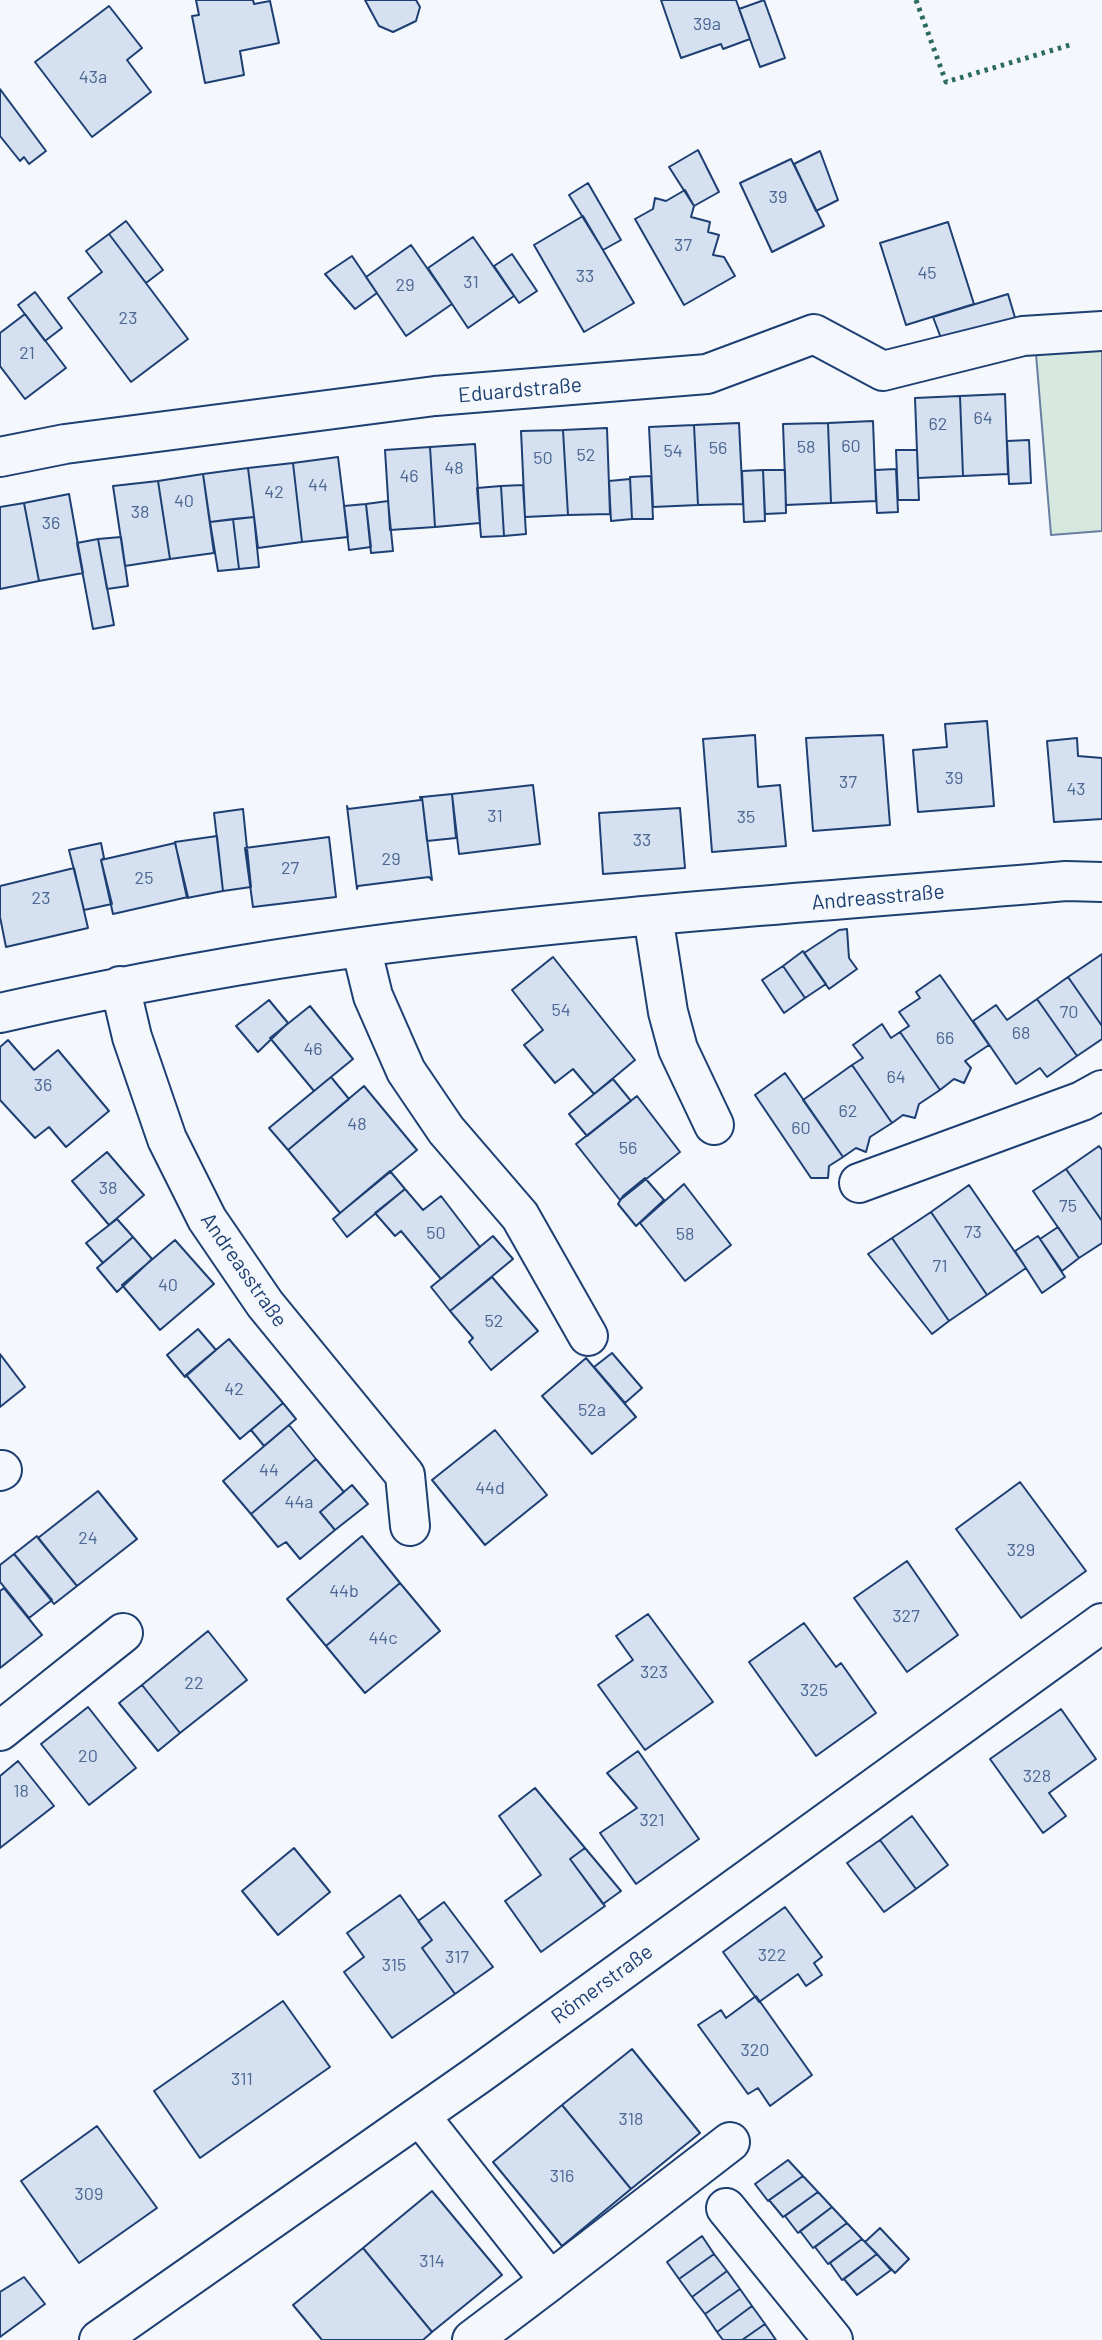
<!DOCTYPE html>
<meta charset="utf-8">
<style>
body{margin:0}
canvas{display:block;background:#f4f7fb}
</style>
<canvas width="1102" height="2340"></canvas>
<script>
const context = document.querySelector('canvas').getContext('2d');
context.lineJoin = 'round';
function fillPath(path, color) { context.fillStyle = color; context.fill(path, 'evenodd'); }
function stroke(path, color, width, dash) { context.strokeStyle = color; context.lineWidth = width; context.lineCap = dash ? 'butt' : 'round'; context.setLineDash(dash || []); context.stroke(path); }
function label(font, color, halo, rows, align = 'center') {
  context.font = font + ' Barlow,sans-serif'; context.lineWidth = 5; context.setLineDash([]); context.textBaseline = 'middle'; context.strokeStyle = halo; context.fillStyle = color; for (const [text, x, y, turn = 0] of rows) {
    context.save(); context.translate(x, y); context.rotate((+turn || 0) * Math.PI / 180); context.textAlign = isNaN(turn) ? turn : align; if (halo) context.strokeText(text, 0, 0); context.fillText(text, 0, 0); context.restore();
  }
}
const green = new Path2D(`
 M1102,349V531L1051,535L1036,354Z`);
fillPath(green, '#d7e8df');
stroke(green, '#687fa3', 2);
const building = new Path2D(`
 M196,0H253L254,4L270,1L279,43L240,51L244,75L205,83L192,16L199,15Z
 M365,0H416L420,7L416,21L393,32L379,26Z
 M661,0H736L750,39L723,49L721,44L681,58Z
 M764,0L785,58L760,67L739,9Z
 M109,6L142,48L127,60L151,92L92,137L35,62Z
 M0,89L46,151L29,164L24,157L20,161L0,136Z
 M698,150L719,192L694,206L669,167Z
 M820,151L838,200L816,211L794,164Z
 M791,159L824,226L772,252L740,183Z
 M588,183L621,240L603,250L569,195Z
 M685,190L694,206L691,217L710,222L708,232L719,235L713,255L724,257L735,276L684,305L635,219L653,209L655,198L666,201Z
 M583,216L634,303L584,332L534,245Z
 M126,221L163,270L146,283L109,234Z
 M948,222L974,304L906,325L880,243Z
 M109,234L188,339L131,382L68,298L102,272L86,251Z
 M473,237L514,296L468,328L428,268Z
 M411,245L452,304L406,336L366,277Z
 M512,254L537,291L519,303L494,266Z
 M352,256L377,293L355,309L325,274Z
 M35,292L62,328L45,341L18,305Z
 M1008,294L1016,321L941,338L933,317Z
 M25,314L66,368L25,399L0,366V333Z
 M1005,394L1008,474L963,476L960,396Z
 M960,396L963,476L918,478L915,398Z
 M873,421L876,501L831,503L828,423Z
 M739,423L743,504L698,505L694,425Z
 M828,423L831,503L786,505L783,424Z
 M694,425L698,505L653,507L649,427Z
 M607,428L610,514L568,515L563,430Z
 M563,430L568,515L525,517L521,431Z
 M1029,440L1031,483L1009,484L1007,441Z
 M475,444L480,523L435,527L430,447Z
 M430,447L435,527L390,530L385,450Z
 M896,450H917L919,500H898Z
 M338,457L348,537L302,542L293,463Z
 M293,463L302,542L258,548L248,468Z
 M248,468L254,517L210,522L203,474Z
 M896,469L898,512L877,513L875,470Z
 M763,470H785L786,513L765,514Z
 M763,470L765,521L744,522L742,471Z
 M203,474L214,553L170,559L158,481Z
 M651,476L653,519H632L630,477Z
 M630,479L632,519L611,521L609,481Z
 M158,481L170,559L125,566L113,486Z
 M523,485L526,534L504,536L501,486Z
 M501,486L504,536L481,537L477,488Z
 M69,494L83,573L39,581L24,503Z
 M388,501L393,551L371,553L366,504Z
 M24,503L39,581L0,589V507Z
 M366,504L371,547L349,550L344,506Z
 M254,517L259,567L239,569L233,519Z
 M233,519L239,569L218,571L210,522Z
 M121,537L128,586L107,589L98,539Z
 M98,539L114,625L93,629L77,543Z
 M987,721L994,806L918,812L913,750L947,747L945,724Z
 M755,735L758,787L780,785L786,846L712,852L703,739Z
 M883,735L890,825L813,831L806,738Z
 M1077,738L1078,756L1102,758V819L1054,822L1047,741Z
 M533,785L540,844L459,854L452,794Z
 M452,794L456,838L427,841L422,797Z
 M420,797H422L432,880L429,877L358,886L357,889L347,806L348,809L421,800Z
 M680,808L685,868L603,874L599,813Z
 M243,809L251,887L223,891L214,813Z
 M217,836L223,891L187,898L175,842Z
 M329,837L336,897L253,907L245,848Z
 M101,843L104,858L101,860L112,904L84,910L69,850Z
 M175,843L188,897L113,914L101,860Z
 M74,868L88,928L6,947L0,917V886Z
 M847,929L849,958L857,969L829,989L804,953L839,930Z
 M803,951L826,984L805,998L783,966Z
 M1102,954V1026L1068,977Z
 M553,957L635,1060L594,1094L573,1069L555,1083L524,1045L543,1030L512,990Z
 M783,966L805,998L784,1013L762,980Z
 M940,975L989,1045L965,1061L971,1068L964,1083L954,1079L940,1090L900,1032L909,1026L899,1012L920,998L916,992Z
 M1068,977L1102,1026V1039L1077,1056L1037,999Z
 M1037,999L1077,1056L1047,1077L1040,1068L1016,1084L973,1021L996,1005L1007,1020Z
 M269,1000L288,1023L258,1052L236,1026Z
 M310,1006L353,1059L314,1091L270,1038Z
 M882,1024L891,1038L900,1032L940,1090L919,1104L915,1118L903,1115L892,1123L852,1065L863,1058L853,1045Z
 M8,1040L34,1070L58,1050L109,1111L66,1147L49,1127L35,1138L0,1100V1047Z
 M852,1065L892,1123L870,1137L866,1152L856,1148L843,1157L803,1100Z
 M785,1073L843,1157L829,1166L828,1178H811L755,1095Z
 M331,1077L349,1099L288,1150L269,1128Z
 M613,1079L631,1101L587,1136L569,1114Z
 M364,1086L417,1150L340,1213L288,1150Z
 M637,1096L680,1152L620,1200L576,1144Z
 M1099,1146L1102,1150V1221L1066,1169Z
 M107,1152L144,1195L109,1225L72,1181Z
 M1066,1169L1102,1221V1243L1079,1258L1033,1191Z
 M390,1171L405,1189L347,1237L333,1219Z
 M645,1178L664,1200L636,1226L618,1204L623,1196Z
 M684,1184L731,1245L685,1281L640,1223Z
 M969,1185L1026,1268L987,1295L931,1212Z
 M405,1189L423,1210L441,1196L480,1247L441,1279L401,1231L395,1236L375,1213Z
 M931,1212L987,1295L949,1321L892,1238Z
 M117,1219L133,1237L103,1263L86,1243Z
 M1058,1227L1079,1258L1062,1271L1040,1239Z
 M493,1236L513,1259L450,1311L431,1287Z
 M1038,1236L1065,1277L1042,1293L1015,1251Z
 M133,1237L152,1259L117,1292L97,1268Z
 M892,1238L949,1321L932,1334L868,1254Z
 M175,1240L214,1284L160,1330L122,1285Z
 M492,1277L538,1331L491,1370L469,1342L473,1338L450,1311Z
 M198,1329L216,1350L185,1377L167,1355Z
 M229,1339L283,1403L240,1439L186,1375Z
 M612,1353L642,1388L625,1403L594,1367Z
 M0,1354L25,1387L0,1407Z
 M586,1358L636,1417L592,1454L542,1396Z
 M283,1403L296,1419L264,1446L251,1430Z
 M289,1425L316,1459L251,1514L223,1481Z
 M495,1430L547,1495L485,1545L432,1480Z
 M316,1459L344,1492L320,1512L335,1530L300,1559L286,1542L278,1547L251,1514Z
 M1020,1482L1086,1571L1021,1618L956,1529Z
 M352,1485L368,1504L335,1530L320,1512Z
 M98,1491L137,1539L77,1586L38,1538Z
 M37,1536L77,1586L54,1604L14,1554Z
 M362,1536L400,1583L326,1646L287,1599Z
 M14,1554L52,1600L29,1618L0,1582V1565Z
 M907,1561L958,1635L907,1672L854,1598Z
 M400,1583L440,1631L365,1693L326,1646Z
 M4,1588L42,1635L0,1668V1591Z
 M648,1614L713,1702L645,1750L598,1685L633,1660L616,1636Z
 M804,1623L836,1667L841,1663L876,1713L816,1756L749,1662Z
 M208,1631L247,1680L180,1733L142,1685Z
 M142,1685L180,1733L158,1751L119,1703Z
 M88,1707L136,1768L89,1805L41,1744Z
 M1061,1709L1096,1759L1049,1793L1066,1816L1043,1833L990,1759Z
 M638,1751L699,1839L636,1884L600,1833L637,1808L607,1773Z
 M18,1761L54,1806L0,1848V1776Z
 M535,1788L585,1848L570,1859L605,1906L541,1952L505,1901L541,1875L499,1816Z
 M912,1816L948,1865L916,1889L880,1840Z
 M880,1840L916,1889L884,1912L847,1863Z
 M294,1848L330,1892L278,1935L242,1891Z
 M585,1848L621,1891L603,1904L570,1859Z
 M400,1895L432,1940L422,1948L455,1994L392,2038L344,1972L364,1957L347,1933Z
 M444,1902L493,1967L455,1994L422,1948L432,1940L418,1921Z
 M785,1907L822,1957L814,1963L822,1975L806,1986L798,1974L759,2002L723,1952Z
 M756,1996L812,2075L770,2106L758,2088L748,2094L698,2025L721,2010L726,2018Z
 M283,2001L330,2067L200,2158L154,2091Z
 M632,2049L700,2133L631,2189L562,2105Z
 M562,2105L631,2189L562,2246L493,2162Z
 M97,2126L157,2208L79,2263L21,2181Z
 M788,2160L803,2176L768,2201L755,2184Z
 M803,2176L818,2192L783,2217L769,2200Z
 M432,2191L502,2275L432,2332L363,2248Z
 M818,2192L832,2207L798,2233L785,2216Z
 M832,2207L847,2223L813,2248L800,2231Z
 M847,2223L862,2239L828,2264L815,2247Z
 M880,2228L909,2259L895,2273L865,2242Z
 M702,2236L714,2254L679,2279L667,2262Z
 M862,2239L877,2254L842,2280L830,2263Z
 M363,2248L432,2332L423,2340H322L293,2305Z
 M714,2254L727,2271L692,2297L679,2279Z
 M877,2254L891,2270L857,2295L844,2279Z
 M727,2271L740,2289L705,2314L692,2297Z
 M24,2277L45,2304L0,2337V2292Z
 M740,2289L752,2306L717,2332L705,2314Z
 M752,2306L765,2324L742,2340H723L717,2332Z
 M765,2324L776,2340H742Z`);
fillPath(building, '#d5e0f0');
stroke(building, '#1d3f73', 2);
const minor = new Path2D(`
 M0,457L65,444L435,396L707,374L814,334L883,371L1023,336L1102,331
 M653,916L668,1012L678,1049L714,1125
 M361,947L373,996L406,1071L446,1130L520,1216L588,1336
 M120,986L132,1037L167,1139L207,1219L265,1304L405,1475L410,1526
 M0,1013C119,986 240,963 361,947C595,916 831,901 1066,881L1102,882
 M859,1183L1082,1101L1102,1090
 M0,1471L2,1470
 M0,1731L123,1633
 M420,2116L550,2281L730,2142
 M726,2208L833,2340
 M99,2340L479,2074L1102,1623
 M472,2340L550,2281`);
stroke(minor, '#1d3f73', 42);
stroke(minor, '#f4f7fb', 38);
stroke(new Path2D(`
 M916,0L946,82L1073,44`), '#2c6c60', 5, [3.5, 5]);
label('18px', '#4b6792', null, [
 ["39a",707,24],
 ["43a",93,77],
 ["39",778,197],
 ["37",683,245],
 ["45",927,273],
 ["33",585,276],
 ["31",471,282],
 ["29",405,285],
 ["23",128,318],
 ["21",27,353],
 ["64",983,418],
 ["62",938,424],
 ["60",851,446],
 ["58",806,447],
 ["56",718,448],
 ["54",673,451],
 ["52",586,455],
 ["50",543,458],
 ["48",454,468],
 ["46",409,476],
 ["44",318,485],
 ["42",274,492],
 ["40",184,501],
 ["38",140,512],
 ["36",51,523],
 ["39",954,778],
 ["37",848,782],
 ["43",1076,789],
 ["31",495,816],
 ["35",746,817],
 ["33",642,840],
 ["29",391,859],
 ["27",290,868],
 ["25",144,878],
 ["23",41,898],
 ["54",561,1010],
 ["70",1069,1012],
 ["68",1021,1033],
 ["66",945,1038],
 ["46",313,1049],
 ["64",896,1077],
 ["36",43,1085],
 ["62",848,1111],
 ["48",357,1124],
 ["60",801,1128],
 ["56",628,1148],
 ["38",108,1188],
 ["75",1068,1206],
 ["73",973,1232],
 ["50",436,1233],
 ["58",685,1234],
 ["71",940,1266],
 ["40",168,1285],
 ["52",494,1321],
 ["42",234,1389],
 ["52a",592,1410],
 ["44",269,1470],
 ["44d",490,1488],
 ["44a",299,1502],
 ["24",88,1538],
 ["329",1021,1550],
 ["44b",344,1591],
 ["327",906,1616],
 ["44c",383,1638],
 ["323",654,1672],
 ["22",194,1683],
 ["325",814,1690],
 ["20",88,1756],
 ["328",1037,1776],
 ["18",21,1791],
 ["321",652,1820],
 ["322",772,1955],
 ["317",457,1957],
 ["315",394,1965],
 ["320",755,2050],
 ["311",242,2079],
 ["318",631,2119],
 ["316",562,2176],
 ["309",89,2194],
 ["314",432,2261]
]);
label('21px', '#1d3f73', '#f4f7fb', [
 ["Eduardstraße",520,390,-5],
 ["Andreasstraße",878,897,-5],
 ["Andreasstraße",244,1270,55],
 ["Römerstraße",602,1984,-36]
]);
</script>
